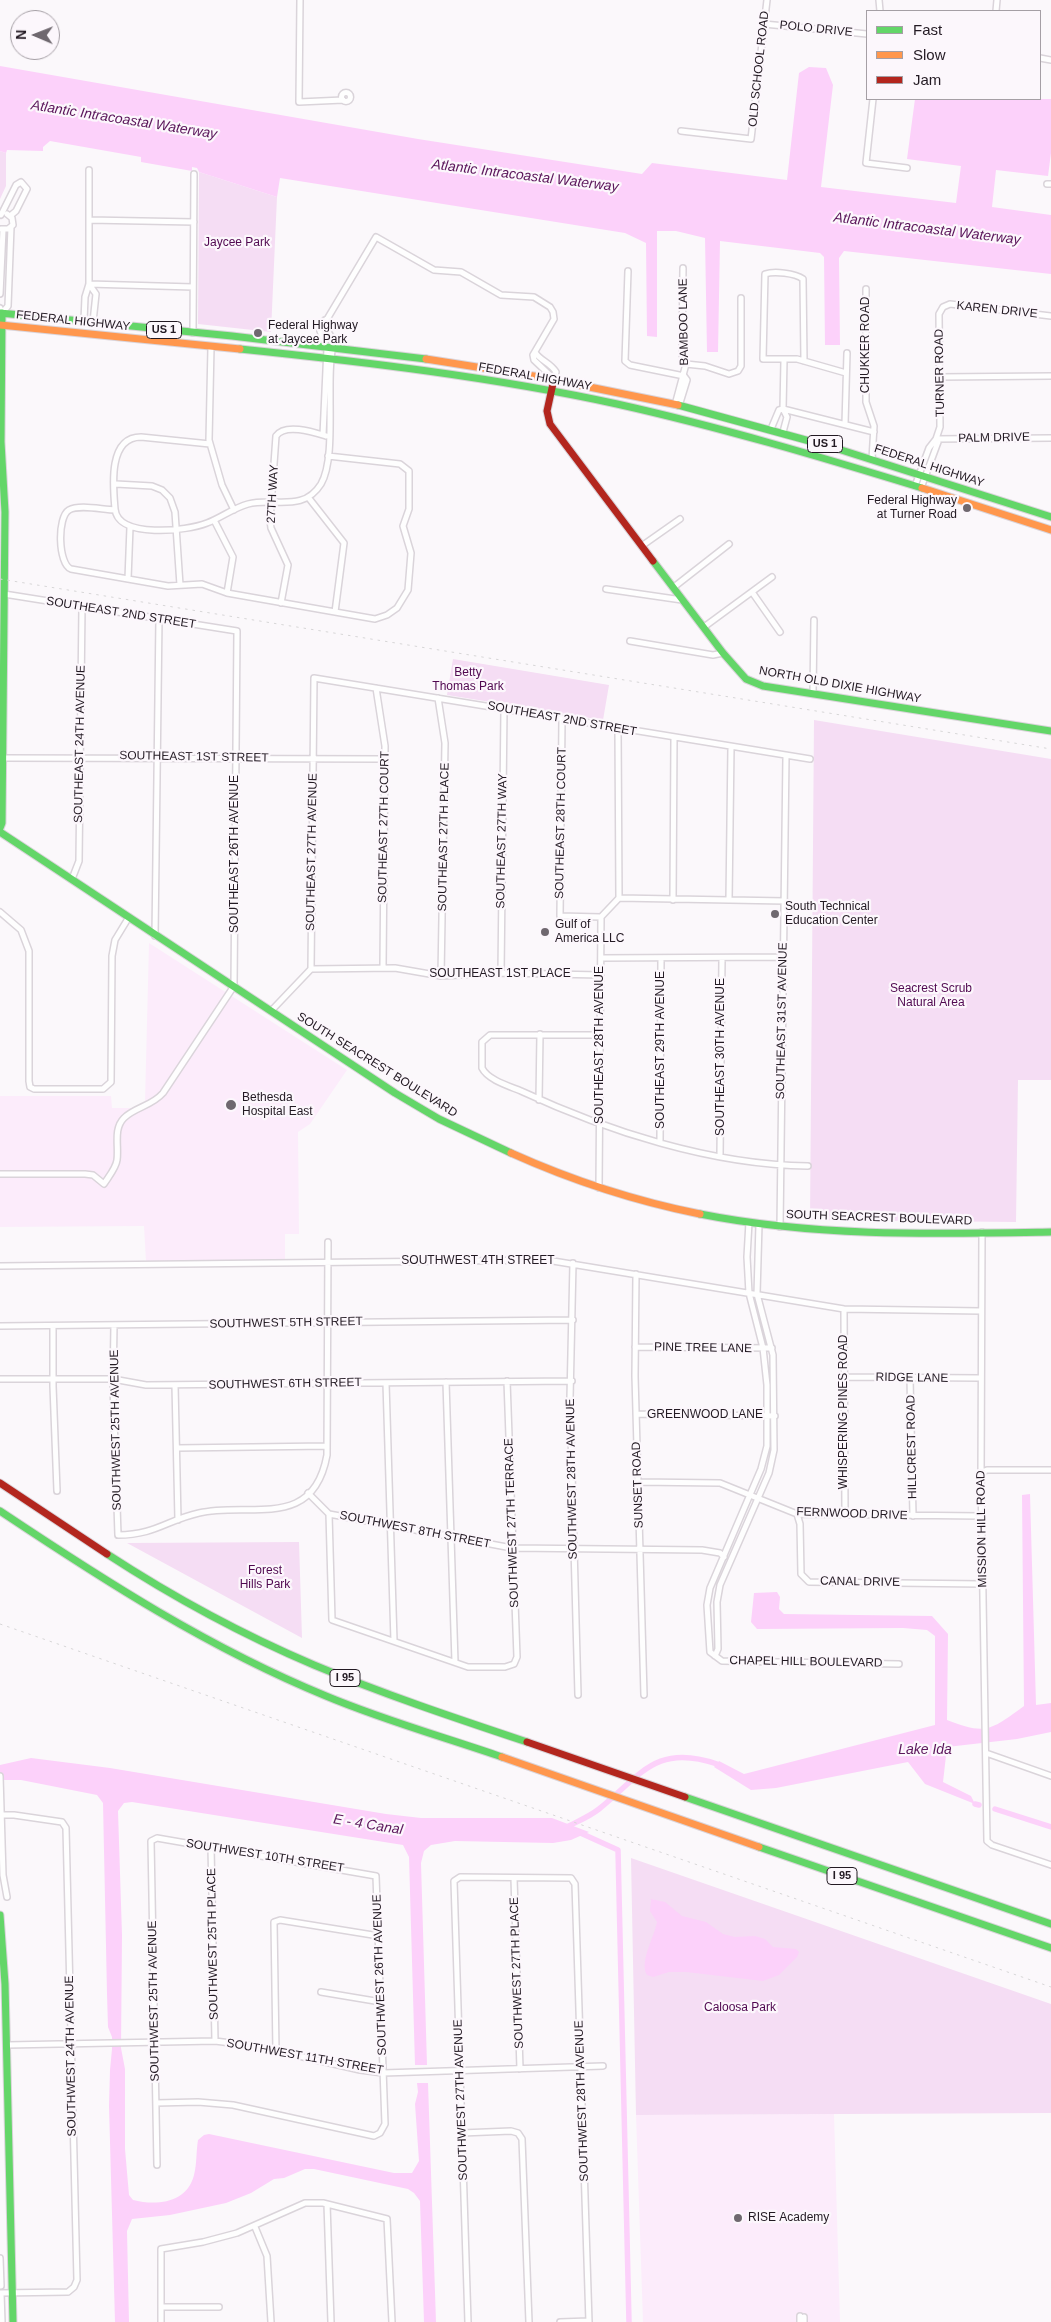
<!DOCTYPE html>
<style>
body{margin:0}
#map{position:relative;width:1051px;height:2322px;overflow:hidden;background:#fbf8fb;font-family:Helvetica,sans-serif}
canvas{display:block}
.legend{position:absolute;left:866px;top:10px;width:175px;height:90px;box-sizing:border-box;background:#fcf7fc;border:1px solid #a59fa5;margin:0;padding:6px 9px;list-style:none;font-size:15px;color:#231a23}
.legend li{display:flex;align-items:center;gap:10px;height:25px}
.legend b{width:25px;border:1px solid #a59fa5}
.north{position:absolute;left:10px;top:10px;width:50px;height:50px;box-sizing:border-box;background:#fcf7fc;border:1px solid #a59fa5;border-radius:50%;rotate:271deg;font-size:14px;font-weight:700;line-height:20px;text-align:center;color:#231a23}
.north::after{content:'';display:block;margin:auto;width:18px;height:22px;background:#6f686f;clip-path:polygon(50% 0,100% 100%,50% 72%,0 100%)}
</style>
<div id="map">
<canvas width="1051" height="2322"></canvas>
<ul class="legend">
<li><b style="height:6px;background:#63d668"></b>Fast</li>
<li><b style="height:6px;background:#ff974d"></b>Slow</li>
<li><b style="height:6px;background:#b3261e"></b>Jam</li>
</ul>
<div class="north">N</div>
</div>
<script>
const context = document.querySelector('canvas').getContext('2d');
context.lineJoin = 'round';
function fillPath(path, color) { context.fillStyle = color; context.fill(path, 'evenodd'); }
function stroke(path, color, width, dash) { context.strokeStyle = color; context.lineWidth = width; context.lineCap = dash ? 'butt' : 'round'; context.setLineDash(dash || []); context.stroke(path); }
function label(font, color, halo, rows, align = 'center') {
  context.font = font + ' Helvetica,sans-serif'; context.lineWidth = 4.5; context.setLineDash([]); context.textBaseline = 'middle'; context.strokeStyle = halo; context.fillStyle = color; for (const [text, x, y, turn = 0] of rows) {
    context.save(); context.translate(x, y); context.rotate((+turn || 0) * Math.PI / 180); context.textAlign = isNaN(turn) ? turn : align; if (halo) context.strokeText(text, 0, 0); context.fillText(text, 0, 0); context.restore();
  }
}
fillPath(new Path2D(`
 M149,943L347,1070L310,1124L298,1132L299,1234H285V1261H146L144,1226L0,1227V1096H111L112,1108H131L145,1102Z
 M834,2114L840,2322H643L636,2115Z`), '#fcecfb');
fillPath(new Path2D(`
 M0,151L6,153V186L0,199Z
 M199,172L277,197L271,332L198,324Z
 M453,659L609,685L603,720L447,695Z
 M814,720L1051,759V1080H1018L1016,1222L810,1220Z
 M299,1542L302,1638L127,1543Z
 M631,1858L1051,2004V2113L636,2115Z`), '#f5ddf4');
fillPath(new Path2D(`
 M0,66L418,139L642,174L652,163L787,180L799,73L809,67L826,68L833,85L821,187L956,203L961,166L907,159L915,99H1051V153L1048,176L996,170L992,207L1051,215V274L844,251L839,258L840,345H825L824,257L820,253L720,241L718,352H707L705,238L676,231H657V337L647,336L646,243L625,233L280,178L277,197L199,172L197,168L192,167V171L141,162V157L50,141L43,147V151L7,150L6,153L0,151Z
 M1030,1494L1036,1705L1051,1703V1732L1017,1739L947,1747L943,1782L971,1796L975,1804L925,1784L908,1762L776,1788L751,1790L714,1767L719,1761L744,1774L935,1725V1636L927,1630L903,1628L757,1629L751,1622L754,1593L777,1592L780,1597L779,1609L784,1614L932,1616L948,1634L947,1720C987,1736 992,1729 1024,1706L1022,1495Z
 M31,1758L110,1768L386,1814L421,1818H552L589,1832L571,1840L553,1843L455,1841L431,1845L424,1851L421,1863L427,2065H415L409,1857L403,1845L132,1802L124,1803L118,1811L122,1935L121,2048L125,2069V2149L129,2195L133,2200C157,2206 187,2203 194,2175C197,2164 196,2152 198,2140L204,2135L209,2134L394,2173H412L419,2161L415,2104L418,2092L417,2083H428L436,2322H424L420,2201L414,2193L408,2189L314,2169H305L284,2178L274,2179L251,2193L226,2203L170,2215L132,2219L127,2231L129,2322H115L109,2106L110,2070L112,2049V2037L108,2027L107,1994L103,1803L97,1795L21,1780H0V1765Z
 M651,1899L665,1902L682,1916L706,1922L723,1934L735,1937L755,1936L765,1939L773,1947L796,1949L799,1952L797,1957L779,1975L763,1981L686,1972H669L653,1977L647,1975C639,1962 654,1938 657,1922L650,1911Z`), '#fcd1fa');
stroke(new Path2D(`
 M975,1804L979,1805
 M995,1809L1051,1827
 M565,1828C576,1822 589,1817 599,1809C641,1775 656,1743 717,1764
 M576,1831L618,1850L629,2322`), '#fcd1fa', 5.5);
const street = new Path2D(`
 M300,0L299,102L343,100
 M879,0L880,11
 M996,11L997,0
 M764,24L867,34
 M1040,58L1051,60
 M341.5 97a4.5 4.5 0 1 1 9 0a4.5 4.5 0 1 1-9 0Z
 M873,99L866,163L907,168
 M681,131L751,139L767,0
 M1047,184H1051
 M1,215L16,185L21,182L27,189L16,211L10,216
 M89,220L194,222
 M1,229H8L13,225L12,218L7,214
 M628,271L625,361L630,365L684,376
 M89,284L193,287
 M89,284L96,294L93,322
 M866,289V402L874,426L872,459
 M0,294L3,230
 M0,308L2,313L8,306L11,227
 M84,321L85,297L89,284V170
 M193,333L194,174
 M211,347L209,440L222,485L234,510
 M804,361L803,279C795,273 774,271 765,274L763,359H797L846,373
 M686,364L705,366L729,374L738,371L741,366V298
 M940,377L1051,376
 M675,405L686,364L682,355L683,268
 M679,406L687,380L684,376
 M845,424L847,353
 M771,429L779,410L783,409L874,432
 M783,432L787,417L783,409L784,360
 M323,435L327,348L320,331L376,237L434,270L461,272L501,295L534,297L550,307L553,312L554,319L533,355L534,360L554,379L556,372C551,363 539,360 535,352
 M936,439L1051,438
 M210,444L141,437C108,437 113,486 115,509C118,539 187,531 207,523C221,518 233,508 248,504C274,497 303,513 321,484C338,455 324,378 334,341L325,327V320
 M116,484L152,486L162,490L170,498L175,512L180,585
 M915,486L929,448L936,439
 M921,488L938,442L936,439L940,427L939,314L943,307L950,304L1051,316
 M308,497L344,543L335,612
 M115,510C103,510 80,504 69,510C57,517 58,564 71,569L168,586L202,584L227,593L375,619L387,615L397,608L408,590L411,553L403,526L409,509V471L400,464L328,456
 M214,520L233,557L227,593
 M643,545L680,519
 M128,579L130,527
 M674,587L729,544
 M606,589L682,600
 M752,592L780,632
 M281,603L288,565L271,528L270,520L276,436C285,423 313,432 326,436
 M704,627L772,577
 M630,641L713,655L723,653
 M376,688L385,746L383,967
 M813,693L814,620
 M438,698L445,743L441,976
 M562,719L560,916L601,917
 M618,729L619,898
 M3,758L385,759
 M72,879L79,861L82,607
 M619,898L785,901
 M673,900L674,738
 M729,900L731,747
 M0,912L21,930L29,951V1081L30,1087L34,1089H103L111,1082L112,956L115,940L129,917
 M155,936L159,618
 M601,958L783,957
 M311,969L395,968L441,976L501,973L601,975
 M501,973L504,709
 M271,1011L311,969L314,678L810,759
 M600,1035H490L482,1042V1068C488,1080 509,1086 521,1091C607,1131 712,1165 808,1166
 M539,1100L540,1034
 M660,1142L661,958
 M720,1156L722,958
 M0,1174H85L93,1175L104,1184C109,1176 116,1168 117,1160C119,1146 113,1129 124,1118C135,1107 152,1106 163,1093L234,986L237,631L4,594
 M599,1188L601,917L619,898
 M749,1222L747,1257L749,1293L763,1348L767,1385V1446L761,1469L710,1588L707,1605L710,1652L722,1661L899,1664
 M780,1227L786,756
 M982,1232L981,1476L987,1841L992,1845L1051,1865
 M573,1263L570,1398L578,1695
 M0,1266L547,1260L844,1309L981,1311
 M636,1274L635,1376L644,1695
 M844,1309L845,1515
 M114,1325L113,1386L118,1535C155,1535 167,1520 199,1513C249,1501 313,1532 327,1455L328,1242
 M0,1326L573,1320
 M53,1326V1386L57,1491
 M635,1347L772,1348
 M843,1377L980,1378
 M910,1378L913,1516
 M0,1379H113L146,1385L572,1381
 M446,1382L455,1662
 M386,1383L394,1641
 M175,1385L178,1520
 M636,1414L775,1416
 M177,1448L327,1446
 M982,1472L987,1470H1051
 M638,1482L720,1483L797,1514L981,1516
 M308,1493L329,1514L512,1548L702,1550L720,1553L724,1557
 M329,1514L332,1620L468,1667H505L514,1664L517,1657L507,1381
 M797,1514L800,1524L801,1574L809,1582L983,1584
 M715,1656L718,1649L717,1602L720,1585L769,1473L774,1450L773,1355L757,1294L759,1224
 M986,1753L1051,1776
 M0,1776L3,1875L7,1897
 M0,1815H14L62,1822L66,1828L77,2280L74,2287L68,2292L0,2293
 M211,1847L215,2041
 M514,1878L520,2069
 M321,1992L381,2002
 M7,2045L215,2041L255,2046L360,2070L383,2073L603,2066
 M276,2051L274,1922L280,1920L379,1936
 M156,2103L198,2102L233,2105L374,2136L380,2133L385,2124L376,1876L157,1838L151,1841L157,2165
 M462,2133L511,2131L518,2133L522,2139L529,2322
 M327,2204L331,2322
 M255,2227L267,2256L271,2322
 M0,2258L1,2286
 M1,2293L2,2322
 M161,2307H219
 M161,2322V2249L203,2242L237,2233L305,2203H323L387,2219L392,2322
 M468,2322L454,1881L460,1877L571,1878L575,1884L589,2322
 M560,2322L589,2321
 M800,2322V2316
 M804,2322V2317`);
const fast = new Path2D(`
 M0,313L232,336L426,359
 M240,349C366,362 493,377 617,404C720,427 821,457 922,488
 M678,405L835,448L1051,517
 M653,561L723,653L746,679L763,686L1051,731
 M0,828L2,823L5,512L1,442L2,313
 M0,832L395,1093L439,1119L511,1153
 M700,1214C816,1237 934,1234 1051,1232
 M0,1511C105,1581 209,1648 326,1696C383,1720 444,1737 502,1757
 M107,1554C173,1597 241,1634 314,1665C383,1694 455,1718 527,1742
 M685,1797L1051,1924
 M759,1847L1051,1948
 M0,1915L5,1984L13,2322`);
const slow = new Path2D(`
 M0,325L240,349
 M426,359L540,377L678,405
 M922,488L1051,530
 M511,1153C571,1180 635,1201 700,1214
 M502,1757L759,1847`);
const jam = new Path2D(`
 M554,379L547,411L550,424L653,561
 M0,1483L107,1554
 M527,1742L685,1797`);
stroke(street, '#dad4da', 8);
stroke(fast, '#dad4da', 9);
stroke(slow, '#dad4da', 9);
stroke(jam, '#dad4da', 9);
stroke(street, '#fefefe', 5);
stroke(fast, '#63d668', 7);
stroke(slow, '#ff974d', 7);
stroke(jam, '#b3261e', 7);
stroke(new Path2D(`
 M0,579L1051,749
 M0,1624L1051,1987`), '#d7d6d7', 1, [2.5, 5]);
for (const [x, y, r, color] of [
 [258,333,5,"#6f686f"],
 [967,508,5,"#6f686f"],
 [775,914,5,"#6f686f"],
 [545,932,5,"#6f686f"],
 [231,1105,6,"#6f686f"],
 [738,2218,5,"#6f686f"]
]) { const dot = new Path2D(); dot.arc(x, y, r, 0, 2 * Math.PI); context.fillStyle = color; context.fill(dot); stroke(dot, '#fcf7fc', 2); }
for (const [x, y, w] of [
 [164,330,35],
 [825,444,35],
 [345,1678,30],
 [842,1876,30]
]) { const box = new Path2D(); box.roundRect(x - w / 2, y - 8.5, w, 17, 4); context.fillStyle = '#fcf7fc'; context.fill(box); stroke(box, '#231a23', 1); }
label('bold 11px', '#231a23', null, [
 ["US 1",164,330],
 ["US 1",825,444],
 ["I 95",345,1678],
 ["I 95",842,1876]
]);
label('12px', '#231a23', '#fcf7fc', [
 ["POLO DRIVE",816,29,6],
 ["OLD SCHOOL ROAD",759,69,-84],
 ["KAREN DRIVE",997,310,6],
 ["FEDERAL HIGHWAY",73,321,6],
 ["BAMBOO LANE",684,322,-91],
 ["CHUKKER ROAD",866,345,-90],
 ["TURNER ROAD",940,373,-91],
 ["FEDERAL HIGHWAY",535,377,10],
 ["PALM DRIVE",994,438,-1],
 ["FEDERAL HIGHWAY",929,466,18],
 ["27TH WAY",273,494,-87],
 ["SOUTHEAST 2ND STREET",121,613,9],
 ["NORTH OLD DIXIE HIGHWAY",840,685,10],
 ["SOUTHEAST 2ND STREET",562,719,10],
 ["SOUTHEAST 24TH AVENUE",80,744,-89],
 ["SOUTHEAST 1ST STREET",194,757,1],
 ["SOUTHEAST 28TH COURT",561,823,-89],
 ["SOUTHEAST 27TH COURT",384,827,-89],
 ["SOUTHEAST 27TH PLACE",444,837,-89],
 ["SOUTHEAST 27TH WAY",502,841,-89],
 ["SOUTHEAST 27TH AVENUE",312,852,-89],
 ["SOUTHEAST 26TH AVENUE",235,854,-90],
 ["SOUTHEAST 1ST PLACE",500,974],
 ["SOUTHEAST 31ST AVENUE",782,1021,-89],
 ["SOUTHEAST 28TH AVENUE",600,1045,-90],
 ["SOUTHEAST 29TH AVENUE",661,1050,-90],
 ["SOUTHEAST 30TH AVENUE",721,1057,-90],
 ["SOUTH SEACREST BOULEVARD",377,1065,32],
 ["SOUTH SEACREST BOULEVARD",879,1218,2],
 ["SOUTHWEST 4TH STREET",478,1261],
 ["SOUTHWEST 5TH STREET",286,1323,-1],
 ["PINE TREE LANE",703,1348,1],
 ["RIDGE LANE",912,1378,1],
 ["SOUTHWEST 6TH STREET",285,1384,-1],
 ["WHISPERING PINES ROAD",844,1412,-90],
 ["GREENWOOD LANE",705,1415],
 ["SOUTHWEST 25TH AVENUE",116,1430,-91],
 ["HILLCREST ROAD",912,1447,-91],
 ["SOUTHWEST 28TH AVENUE",572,1479,-91],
 ["SUNSET ROAD",638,1485,-92],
 ["FERNWOOD DRIVE",852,1514,2],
 ["SOUTHWEST 27TH TERRACE",512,1523,-92],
 ["MISSION HILL ROAD",982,1529,-91],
 ["SOUTHWEST 8TH STREET",415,1530,11],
 ["CANAL DRIVE",860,1582,1],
 ["CHAPEL HILL BOULEVARD",806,1662,1],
 ["SOUTHWEST 10TH STREET",265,1856,9],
 ["SOUTHWEST 25TH PLACE",213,1944,-91],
 ["SOUTHWEST 27TH PLACE",517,1973,-92],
 ["SOUTHWEST 26TH AVENUE",380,1975,-92],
 ["SOUTHWEST 25TH AVENUE",154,2001,-91],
 ["SOUTHWEST 24TH AVENUE",71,2056,-91],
 ["SOUTHWEST 11TH STREET",305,2057,10],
 ["SOUTHWEST 27TH AVENUE",461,2100,-92],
 ["SOUTHWEST 28TH AVENUE",582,2101,-92]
]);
label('12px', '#500850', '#fcf7fc', [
 ["Jaycee Park",237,243],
 ["Betty",468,673],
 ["Thomas Park",468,687],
 ["Seacrest Scrub",931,989],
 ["Natural Area",931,1003],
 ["Forest",265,1571],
 ["Hills Park",265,1585],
 ["Caloosa Park",740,2008]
]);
label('12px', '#231a23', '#fcf7fc', [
 ["Federal Highway",268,326],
 ["at Jaycee Park",268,340],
 ["Federal Highway",957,501,"right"],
 ["at Turner Road",957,515,"right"],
 ["South Technical",785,907],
 ["Education Center",785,921],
 ["Gulf of",555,925],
 ["America LLC",555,939],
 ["Bethesda",242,1098],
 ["Hospital East",242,1112],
 ["RISE Academy",748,2218]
], 'left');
label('italic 14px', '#5b165b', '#fcf7fc', [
 ["Atlantic Intracoastal Waterway",124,120,9],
 ["Atlantic Intracoastal Waterway",525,176,7],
 ["Atlantic Intracoastal Waterway",927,229,7],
 ["Lake Ida",925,1750],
 ["E - 4 Canal",368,1825,9]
]);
</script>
